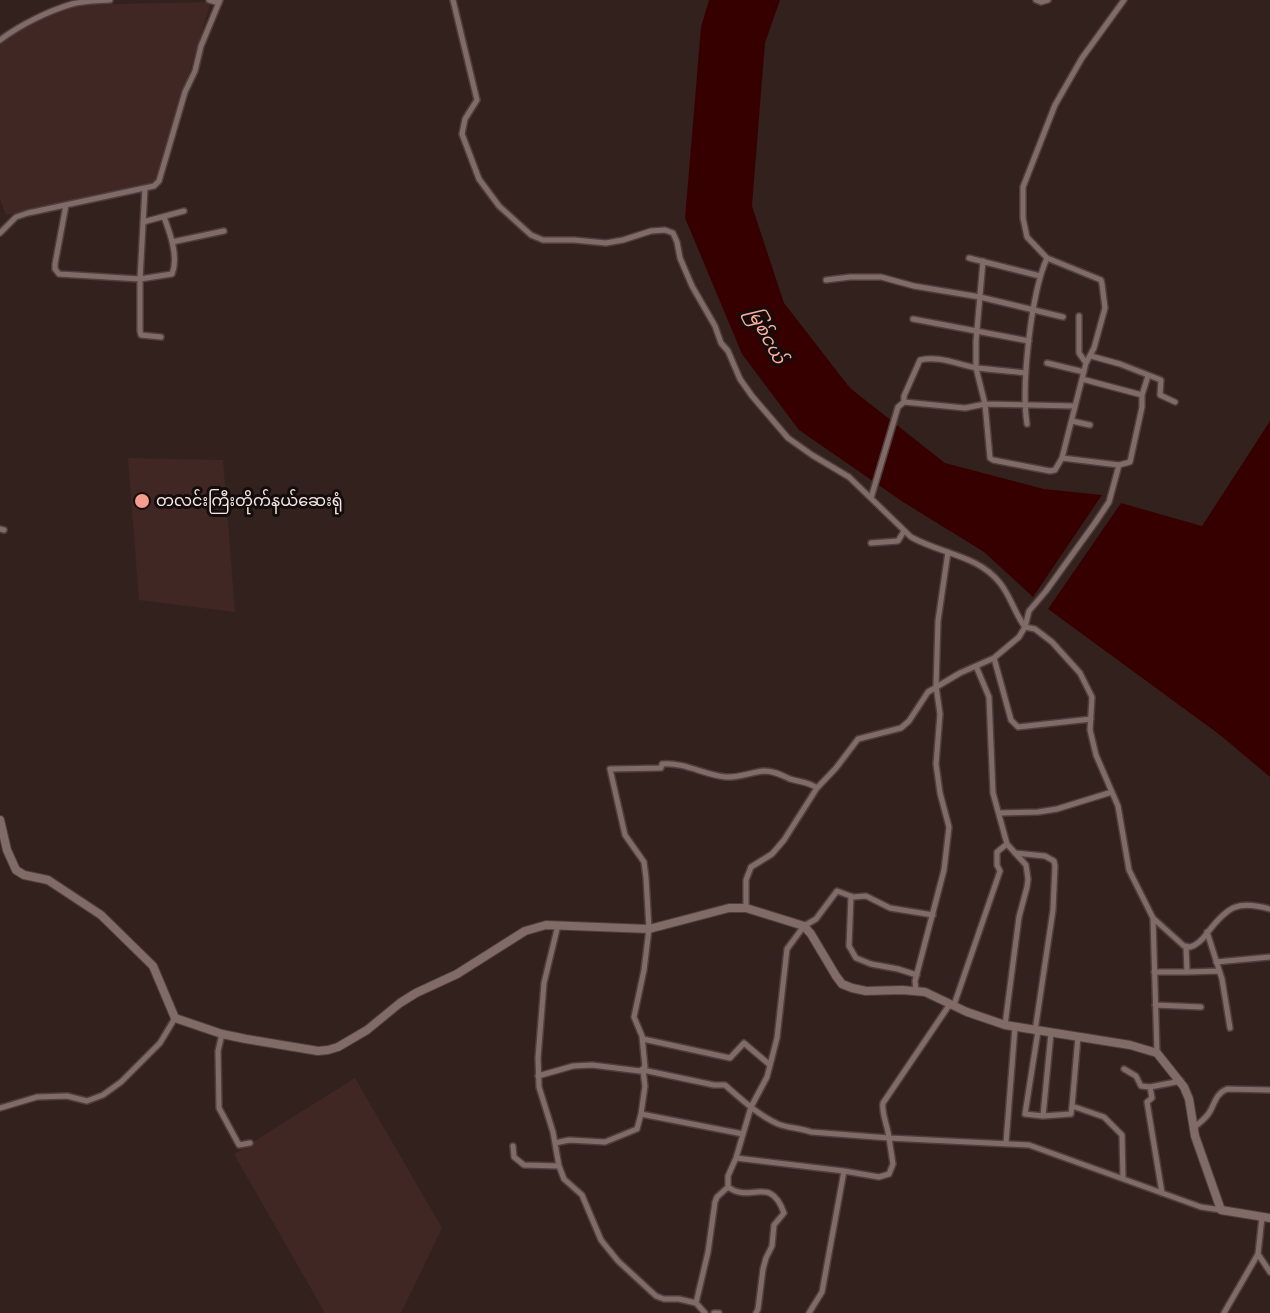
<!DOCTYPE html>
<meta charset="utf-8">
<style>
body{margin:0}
canvas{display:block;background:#33211e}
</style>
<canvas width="1270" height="1313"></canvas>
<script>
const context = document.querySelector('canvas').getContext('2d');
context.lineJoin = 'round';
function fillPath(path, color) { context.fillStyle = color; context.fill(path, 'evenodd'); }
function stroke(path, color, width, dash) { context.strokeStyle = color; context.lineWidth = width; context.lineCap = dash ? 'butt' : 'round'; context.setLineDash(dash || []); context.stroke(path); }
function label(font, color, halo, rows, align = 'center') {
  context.font = font + ' Montserrat,"Noto Sans Myanmar",sans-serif'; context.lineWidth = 6; context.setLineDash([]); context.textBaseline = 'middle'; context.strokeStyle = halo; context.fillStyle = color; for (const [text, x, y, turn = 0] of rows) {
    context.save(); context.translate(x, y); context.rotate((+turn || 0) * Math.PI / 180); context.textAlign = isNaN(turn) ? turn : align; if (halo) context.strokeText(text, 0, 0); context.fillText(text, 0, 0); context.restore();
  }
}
fillPath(new Path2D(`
 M211,2L156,182L62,204L6,215L0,199V43L17,30L75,5Z
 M128,458L223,460L235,612L139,600Z
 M355,1078L442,1228L401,1313H325L234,1154Z`), '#402723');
fillPath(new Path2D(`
 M709,0H780L765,43L752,206L784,303L850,388L945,463L1044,489L1102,495L1033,597L984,552L903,502L799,430L742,354L685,218L701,27Z
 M1270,421V777L1220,735L1048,609L1121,503L1202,526Z`), '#370000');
const street = new Path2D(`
 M209,0L219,3
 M453,0L477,100L465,119L462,134L479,179L499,206L531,235L543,240H574L606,243L623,240L651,231L665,230L673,233L677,242L680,258L692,286L715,326L721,343L728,351L740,379L752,396L788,438L812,455L849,477L911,537C941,554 978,555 1000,583C1011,597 1015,614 1025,627L1035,629L1052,642L1080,673L1092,697L1090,730L1096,755L1118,806L1129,870L1153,918L1157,1053
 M1036,0L1041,2L1048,0
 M0,40C20,25 48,11 72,4C84,1 97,1 110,0
 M145,188L140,279V331L141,335L161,337
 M66,205L55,264V269L59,274L140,279L172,274C179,257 170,233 164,217
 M143,222L184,211
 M0,233L16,217L28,213L154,186L159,181L185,92L195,71L201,46L220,0
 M172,242L224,231
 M969,258L1040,276
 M983,261L976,341V368L985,404L990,458L993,460L1050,471L1055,470L1062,458
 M826,280L850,277H881L914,286L980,297L1063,317
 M1079,316V353L1086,363
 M913,319L1029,341
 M1091,356L1120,364L1161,380L1160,395L1175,402
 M1047,363L1084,372
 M1082,379L1142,395
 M904,402V396L920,360C938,355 959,365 978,368C994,370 1010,371 1026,373
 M1072,421L1090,425
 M1027,424C1021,385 1031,294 1047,258
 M1119,465L1130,462L1142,407V395L1148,376
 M871,498L898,407L904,402L965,408L985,404L1075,406
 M0,529L4,530
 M871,543L898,541L904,531
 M994,658L1011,720L1018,727L1091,719
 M999,813L1038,812L1057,809L1112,792
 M1015,853L1045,856L1054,861L1055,866L1053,910L1035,1031
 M851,896L849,946L856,958L871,964L898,969L917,975
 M746,908V880L751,867L772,854L784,840L817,788L836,768L858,739L901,728L909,721L928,692L960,673L994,658L1019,637L1025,627L1029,611L1046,591L1095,523L1109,502L1119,465L1062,458L1086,363L1094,348L1105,308L1102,284L1101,280L1047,258L1027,237L1023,218V187L1055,105L1082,58L1124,0
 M1153,918L1184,946L1190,947C1198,945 1203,939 1208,932C1228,906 1238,900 1270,909
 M558,925L544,983L538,1058L539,1087L553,1132L559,1166L564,1179L582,1195L601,1240L618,1261L656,1296L664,1299H679L696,1303L705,1313
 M1207,932L1222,979L1230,1028
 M1186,946L1187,972L1219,971
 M1216,962L1270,957
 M1154,972H1187
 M916,991L915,981L944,870L949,827L940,793L936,764L940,714L936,686L938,621L948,552
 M954,1005L1000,871L997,865V852L1007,844L993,793L989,697L976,666
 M1155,1005L1201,1007
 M1005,1025L1019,917L1027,887L1028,879L1026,865L1007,844
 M1038,1031L1025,1114L1043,1116L1071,1114L1072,1106
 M222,1034L218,1051L219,1108L239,1145L250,1143
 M1078,1037L1072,1106L1104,1117L1122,1135L1123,1178
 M643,1039L730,1058L744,1043L770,1065
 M1124,1069L1136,1076L1141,1086L1150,1087L1181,1081
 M538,1076L573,1066L592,1065L640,1071L645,1067L642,1036L634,1017L644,970L649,929L646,878L644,862L625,835L610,769L661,768L662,764C685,762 704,775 726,777C739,778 751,772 764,771C775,771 781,775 790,779C800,782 809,782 817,788
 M1150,1087L1152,1098L1147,1102L1162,1193
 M0,1108L37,1097L67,1096L87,1101L103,1095L121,1082L160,1043L175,1018
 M641,1114L645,1086L643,1070L714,1085H725C741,1099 758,1115 778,1124C788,1128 800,1128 811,1132L889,1138C888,1127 881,1112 883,1103L950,1004
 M1043,1116L1051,1033
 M1194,1128C1199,1123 1205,1119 1209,1113C1215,1104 1215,1094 1227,1089L1270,1090
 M555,1143L569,1140L605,1142L637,1129L641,1114L743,1134
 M1006,1143L1015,1027
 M513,1146L514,1157L524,1165L559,1166
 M736,1158L844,1171
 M728,1187C751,1204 770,1174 784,1213L774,1225L772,1246L766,1258L763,1269L758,1309L756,1313
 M1262,1217L1258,1254L1270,1272
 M696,1303L708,1252L715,1202L717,1197L728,1187V1176L736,1158L751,1107L767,1077L777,1038L787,949L804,926L816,919L837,891L853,897L866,896L890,908L933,915
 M714,1313H719
 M809,1313L822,1292L844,1171L879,1177L889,1174L893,1164L889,1138L1029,1145L1201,1207L1221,1210
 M1224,1313L1258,1254`);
const secondary = new Path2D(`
 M0,820L7,850L16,870L24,875L48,880L101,915L153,966L175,1018L222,1034L246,1039L318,1051L328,1050L338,1047L367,1030L400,1003L416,993L457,974L525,931L546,925L649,929L729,908H746L804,926L811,934L836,976L842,984L852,988L866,991L902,990L925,992L967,1012L1005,1025L1130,1045L1157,1053L1184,1087L1189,1099L1195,1136L1221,1210L1270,1218`);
stroke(street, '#4e3f3d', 8);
stroke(secondary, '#4e3f3d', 10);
stroke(street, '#816b67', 5);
stroke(secondary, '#816b67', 8);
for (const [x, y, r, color] of [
 [142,501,8,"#f59d8e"]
]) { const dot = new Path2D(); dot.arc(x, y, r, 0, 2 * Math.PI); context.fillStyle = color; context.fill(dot); stroke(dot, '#150d0c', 2); }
label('16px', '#f3e6e4', '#150d0c', [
 ["တလင်းကြီးတိုက်နယ်ဆေးရုံ",156,501]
], 'left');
label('italic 18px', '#fdad9f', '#150d0c', [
 ["မြစ်ငယ်",766,336,62]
]);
</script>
